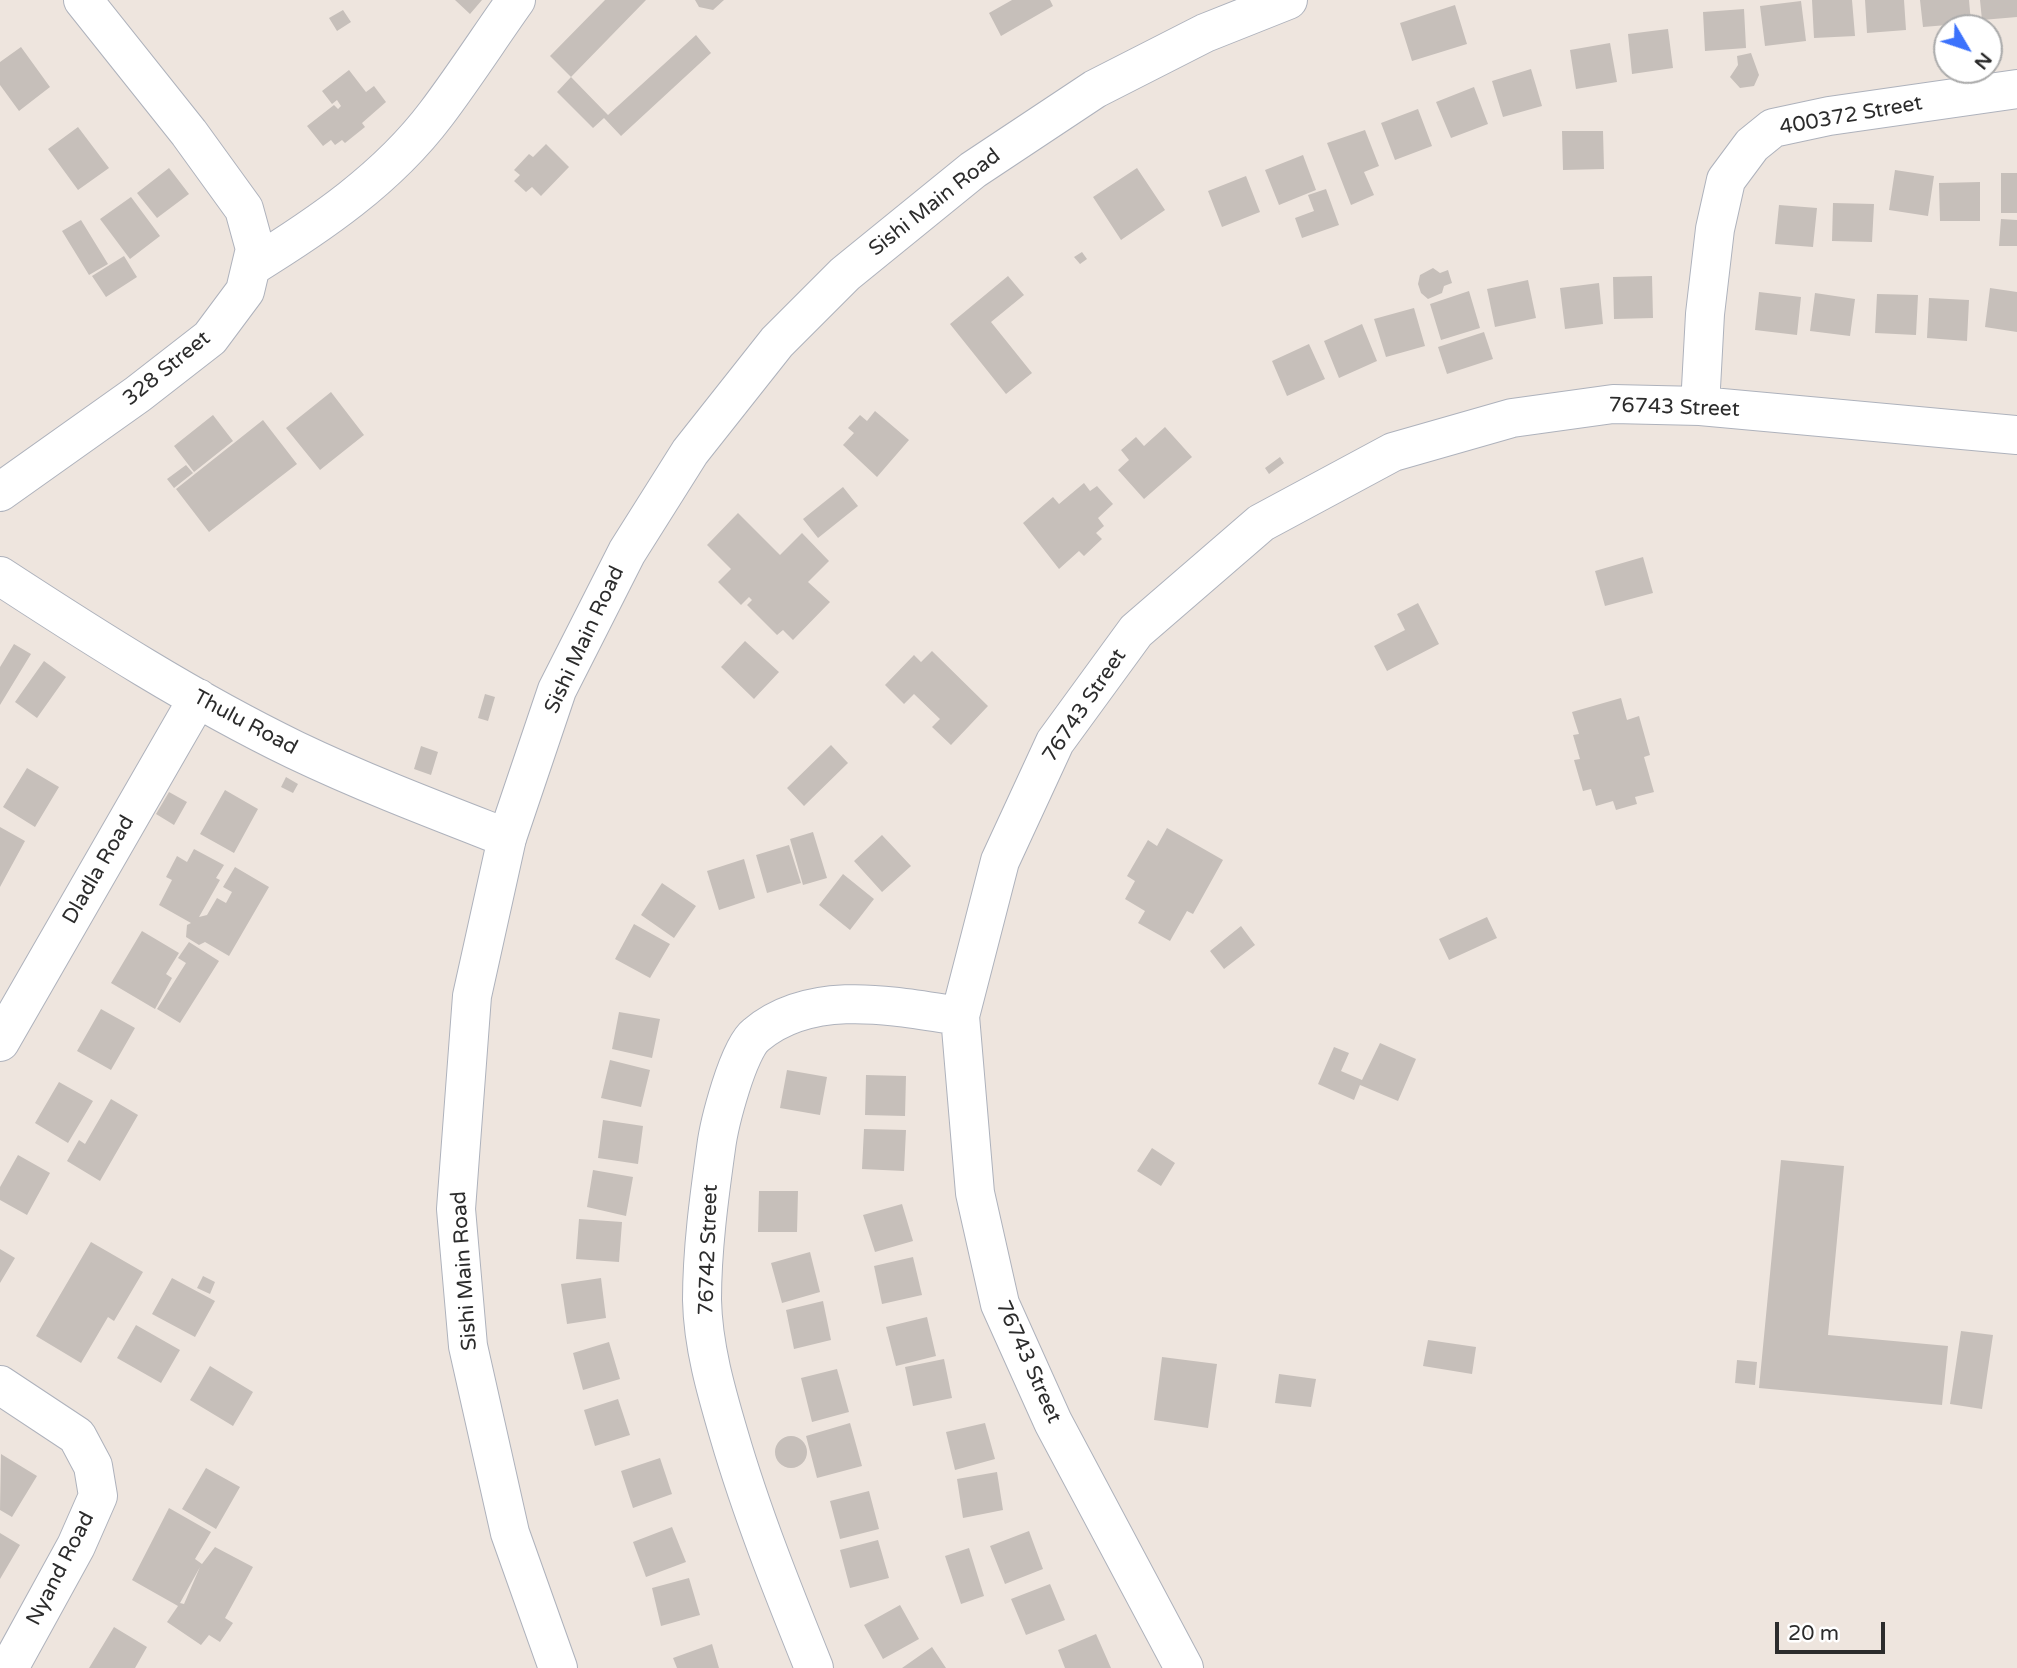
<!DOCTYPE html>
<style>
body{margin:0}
#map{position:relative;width:2017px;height:1668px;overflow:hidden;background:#eee5de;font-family:"Varela Round",sans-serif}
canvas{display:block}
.north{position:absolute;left:1933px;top:14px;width:70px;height:70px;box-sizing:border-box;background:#fff;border:2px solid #ababab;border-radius:50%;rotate:129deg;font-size:19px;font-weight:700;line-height:28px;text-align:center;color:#2c2c2c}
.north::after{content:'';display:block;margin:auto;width:24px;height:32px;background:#3c72fc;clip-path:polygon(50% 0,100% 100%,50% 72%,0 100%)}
.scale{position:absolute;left:1775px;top:1622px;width:110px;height:32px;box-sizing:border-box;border:4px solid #2c2c2c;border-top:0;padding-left:9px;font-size:21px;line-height:24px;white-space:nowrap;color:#2c2c2c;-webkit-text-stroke:5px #fff;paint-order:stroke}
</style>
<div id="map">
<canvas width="2017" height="1668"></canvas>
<div class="north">N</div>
<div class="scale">20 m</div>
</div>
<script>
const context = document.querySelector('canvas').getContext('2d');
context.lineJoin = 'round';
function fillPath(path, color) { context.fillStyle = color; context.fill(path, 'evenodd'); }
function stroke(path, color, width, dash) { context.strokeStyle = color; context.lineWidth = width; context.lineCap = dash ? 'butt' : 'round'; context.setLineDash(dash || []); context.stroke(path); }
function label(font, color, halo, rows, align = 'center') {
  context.font = font + ' "Varela Round",sans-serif'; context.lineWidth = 7; context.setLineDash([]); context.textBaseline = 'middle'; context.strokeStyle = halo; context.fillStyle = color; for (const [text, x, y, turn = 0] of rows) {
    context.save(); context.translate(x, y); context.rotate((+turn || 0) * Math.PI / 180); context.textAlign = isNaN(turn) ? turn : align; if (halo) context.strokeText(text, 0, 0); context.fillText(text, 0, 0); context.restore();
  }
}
fillPath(new Path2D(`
 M455,0H482L470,14Z
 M605,0H646L571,77L550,56Z
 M695,0H724L713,10L699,7Z
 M1012,0H1050L1053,6L1001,36L989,13Z
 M1812,0H1852L1855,36L1814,38Z
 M1865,0H1904L1906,30L1867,33Z
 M1920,0H1969L1971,23L1923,27Z
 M1980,0H2017V17L1982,20Z
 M1801,1L1806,41L1765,46L1760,6Z
 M1455,5L1467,44L1412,61L1400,23Z
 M1744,9L1746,48L1705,51L1703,12Z
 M343,10L351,22L337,31L329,18Z
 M1668,29L1673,68L1632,74L1628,34Z
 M696,35L711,53L621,136L604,118L593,128L557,92L571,77L608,115Z
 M1610,43L1617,82L1576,89L1570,50Z
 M21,47L50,87L19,111L0,85V62Z
 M1751,53L1759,75L1754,86L1740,88L1730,77L1738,65L1737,56Z
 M1531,69L1542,106L1503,117L1492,81Z
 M349,70L366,92L374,86L386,102L362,123L365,127L345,143L342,140L335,145L331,140L323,146L307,126L334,105L338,109L341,106L337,100L332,104L322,91Z
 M1474,87L1488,124L1451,138L1436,102Z
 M1418,109L1432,146L1395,160L1381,123Z
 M78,127L109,168L78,190L48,149Z
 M1365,130L1379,166L1364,172L1374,195L1351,205L1327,143Z
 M1562,131H1603L1604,169L1563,170Z
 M546,144L569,167L541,196L532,187L526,192L514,181L520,175L514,170L529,154L533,157Z
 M1303,155L1316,190L1279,205L1265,170Z
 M169,168L189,194L157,218L137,193Z
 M1137,168L1165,210L1121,240L1093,197Z
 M1895,170L1934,176L1928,216L1889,210Z
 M2001,173H2017V213H2001Z
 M1246,176L1260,212L1222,227L1208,191Z
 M1980,182V221H1940L1939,183Z
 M1326,189L1339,225L1302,238L1295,218L1314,211L1308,195Z
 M131,197L160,236L130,259L100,219Z
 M1833,203L1874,204L1872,242L1832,241Z
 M1779,205L1817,208L1813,247L1775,244Z
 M2001,219L2017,220V246H1999Z
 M81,220L108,264L89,275L62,231Z
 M1082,252L1087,259L1080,264L1074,257Z
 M124,256L137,277L106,297L92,276Z
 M1433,268L1440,273L1448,270L1452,283L1444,286L1442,293L1428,299L1421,293L1418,284L1420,275Z
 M1008,276L1024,295L991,322L1032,373L1006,394L950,324Z
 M1652,276L1653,318L1614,319L1613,277Z
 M1528,280L1536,318L1495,327L1487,289Z
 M1599,283L1603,324L1565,329L1560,288Z
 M1990,288L2017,292V332L1985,327Z
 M1469,291L1480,328L1441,340L1430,304Z
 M1759,292L1801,297L1797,335L1755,330Z
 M1815,293L1855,299L1850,336L1810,331Z
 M1877,294L1918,295L1916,335L1875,333Z
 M1929,298L1969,300L1967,341L1927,338Z
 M1414,308L1425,346L1386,357L1374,319Z
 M1362,324L1377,361L1339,378L1324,341Z
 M1484,332L1493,359L1447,374L1438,347Z
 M1309,344L1325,379L1287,396L1272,361Z
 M331,392L364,435L320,470L286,428Z
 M875,411L909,440L877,477L843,445L854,433L848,428L860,415L867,421Z
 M213,415L233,441L194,472L174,446Z
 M263,420L297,464L209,532L176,489Z
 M1165,427L1192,457L1144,499L1118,470L1129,460L1121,450L1136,437L1144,446Z
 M1280,457L1284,463L1269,474L1265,468Z
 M186,465L193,473L174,488L167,479Z
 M1084,483L1090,491L1097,486L1113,504L1098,518L1104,526L1096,533L1102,539L1084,556L1079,551L1059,569L1023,523L1053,497L1059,504Z
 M843,487L858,506L818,538L803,519Z
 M738,513L780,555L802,533L829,561L808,582L830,602L793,640L783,630L777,635L747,605L752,600L749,597L741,605L718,582L731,569L707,545Z
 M1643,557L1653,593L1605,606L1595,571Z
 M1418,603L1439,644L1387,671L1374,646L1405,630L1397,614Z
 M745,641L779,672L754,699L721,667Z
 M14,644L31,654L0,705V667Z
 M932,651L988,706L951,745L932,727L940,719L914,694L904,704L885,685L914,655L921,662Z
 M44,661L66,677L37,718L15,702Z
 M485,694L495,697L488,721L478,718Z
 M1621,698L1627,720L1639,716L1650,755L1644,757L1654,792L1635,797L1637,804L1616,810L1613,801L1596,806L1591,789L1583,791L1574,760L1580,759L1573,735L1579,734L1572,712Z
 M831,745L848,763L804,806L787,788Z
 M421,746L438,752L431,775L414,769Z
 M27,768L59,787L35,827L3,807Z
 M286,777L298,784L293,793L281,787Z
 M225,790L258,809L234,853L200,834Z
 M169,792L187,802L174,825L156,814Z
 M0,827L25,841L0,887Z
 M1167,828L1223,860L1193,914L1187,911L1170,941L1138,923L1145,911L1125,899L1135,881L1127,876L1148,840L1157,846Z
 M813,832L827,878L803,885L790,839Z
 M882,835L911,866L882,892L854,861Z
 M789,845L801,883L767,893L756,855Z
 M194,849L224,865L216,878L220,880L199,917L207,915L217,898L226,903L232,892L223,887L235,867L269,887L229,956L205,942L199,945L186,937L187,925L191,923L159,905L172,880L166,877L177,856L187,862Z
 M744,859L755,898L719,910L707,871Z
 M843,874L874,899L850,930L819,905Z
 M662,883L696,906L674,938L641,915Z
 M1487,917L1497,938L1449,960L1439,939Z
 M634,924L670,944L650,978L615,959Z
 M1241,926L1255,945L1224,969L1210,951Z
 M142,931L179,953L166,974L172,978L155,1009L111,983Z
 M189,942L219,961L180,1023L157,1009L186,963L178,958Z
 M101,1009L135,1028L111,1070L77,1051Z
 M619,1012L660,1019L652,1058L612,1049Z
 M1380,1043L1416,1059L1398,1101L1360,1085L1354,1100L1318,1084L1334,1047L1349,1053L1341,1071L1362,1080Z
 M610,1060L650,1070L641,1107L601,1098Z
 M787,1070L827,1077L820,1115L780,1108Z
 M866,1075L906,1076L905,1116L865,1115Z
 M59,1082L93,1101L68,1143L35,1123Z
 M111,1099L138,1115L100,1181L67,1161L79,1140L85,1144Z
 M603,1120L643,1126L638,1164L598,1158Z
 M864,1129L906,1130L904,1171L862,1169Z
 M1152,1148L1175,1163L1161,1186L1137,1171Z
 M18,1155L50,1173L27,1215L0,1200V1187Z
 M1781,1160L1844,1166L1828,1335L1948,1346L1942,1405L1759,1388Z
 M593,1170L633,1177L626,1216L587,1207Z
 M759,1191H798L797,1232H758Z
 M902,1204L913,1241L875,1252L863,1215Z
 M579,1219L622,1222L619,1262L576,1259Z
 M91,1242L143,1272L114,1321L108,1317L81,1363L36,1336Z
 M0,1249L15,1258L0,1283Z
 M810,1252L820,1292L782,1303L771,1263Z
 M913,1257L922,1295L882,1304L874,1266Z
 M203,1276L215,1282L210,1294L197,1288Z
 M172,1278L215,1301L195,1337L152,1314Z
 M601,1278L606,1318L567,1324L561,1284Z
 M823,1301L831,1340L794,1349L786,1310Z
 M927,1317L936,1356L896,1366L886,1327Z
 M136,1325L180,1350L161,1383L117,1358Z
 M1961,1331L1993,1335L1982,1409L1950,1404Z
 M1428,1340L1476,1347L1472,1374L1423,1366Z
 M609,1342L620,1379L583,1390L573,1353Z
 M1162,1357L1217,1364L1208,1428L1154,1420Z
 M944,1359L952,1398L913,1406L905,1367Z
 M1737,1360L1757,1362L1755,1385L1735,1383Z
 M210,1366L253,1392L233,1426L190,1400Z
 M837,1369L849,1412L812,1422L801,1378Z
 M1279,1374L1316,1379L1311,1407L1275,1403Z
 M618,1399L630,1435L595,1446L584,1410Z
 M850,1423L862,1466L817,1478L806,1436Z
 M985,1423L995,1459L955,1470L946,1432Z
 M775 1452a16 16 0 1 1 32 0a16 16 0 1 1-32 0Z
 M1,1454L37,1476L12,1517L0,1510Z
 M660,1458L672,1494L633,1508L621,1471Z
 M206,1468L240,1487L216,1529L182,1509Z
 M997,1472L1003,1510L963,1518L957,1479Z
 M869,1491L879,1529L840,1539L830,1501Z
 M169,1508L211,1532L195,1559L202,1564L215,1547L253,1567L225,1618L233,1623L220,1642L209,1635L201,1645L167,1622L178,1606L132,1580ZM200,1567L184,1604L180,1603Z
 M672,1527L686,1562L646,1577L633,1542Z
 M1029,1531L1043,1569L1005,1584L990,1546Z
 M0,1533L20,1545L0,1579Z
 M878,1540L889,1578L850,1588L840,1550Z
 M969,1548L984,1596L961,1604L945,1556Z
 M689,1578L700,1615L661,1626L652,1588Z
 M1050,1584L1065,1620L1026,1635L1011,1599Z
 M900,1605L919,1639L883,1659L864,1625Z
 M114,1627L147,1647L135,1668H89Z
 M1096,1634L1111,1668H1065L1058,1650Z
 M712,1644L719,1668H677L673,1658Z
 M932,1647L946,1668H902Z`), '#c6bfba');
const minor = new Path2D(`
 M251,267C319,225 387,179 436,114C464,77 489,38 516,0
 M1700,406L1705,314L1715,229L1726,180L1752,145L1773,128L1829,116L2017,89
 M0,492L138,394L210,338L245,291L255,249L244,209L189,133L83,0
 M0,576C95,638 192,700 295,750C364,783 435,810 507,838
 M0,1042L198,698
 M0,1385L77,1436L93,1466L98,1496L76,1546L9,1668
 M814,1668C783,1591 752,1514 729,1435C716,1391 703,1346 702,1300C702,1250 709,1198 716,1148C719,1124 738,1049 756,1035C812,988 894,1006 960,1016
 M1184,1668L1053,1422L1000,1304L975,1193L960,1016L1000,861L1055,742L1136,631L1261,523L1393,452L1512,418L1613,404L1700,406L2017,435`);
const tertiary = new Path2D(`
 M558,1668L510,1533L468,1346L456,1209L472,996L507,838L557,690L627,552L690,452L777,342L845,274L973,170L1095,89L1205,33L1288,0`);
stroke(minor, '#aeb2bc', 40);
stroke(tertiary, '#aeb2bc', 40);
stroke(minor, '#fff', 38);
stroke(tertiary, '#fff', 38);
label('21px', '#2c2c2c', '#fff', [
 ["400372 Street",1851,116,-10],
 ["Sishi Main Road",935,203,-38],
 ["328 Street",167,369,-39],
 ["76743 Street",1674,408,2],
 ["Sishi Main Road",585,640,-65],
 ["76743 Street",1085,706,-56],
 ["Thulu Road",245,723,28],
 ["Dladla Road",99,870,-60],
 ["76742 Street",709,1250,-88],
 ["Sishi Main Road",465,1271,-94],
 ["76743 Street",1028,1362,66],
 ["Nyand Road",61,1569,-63]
]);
</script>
